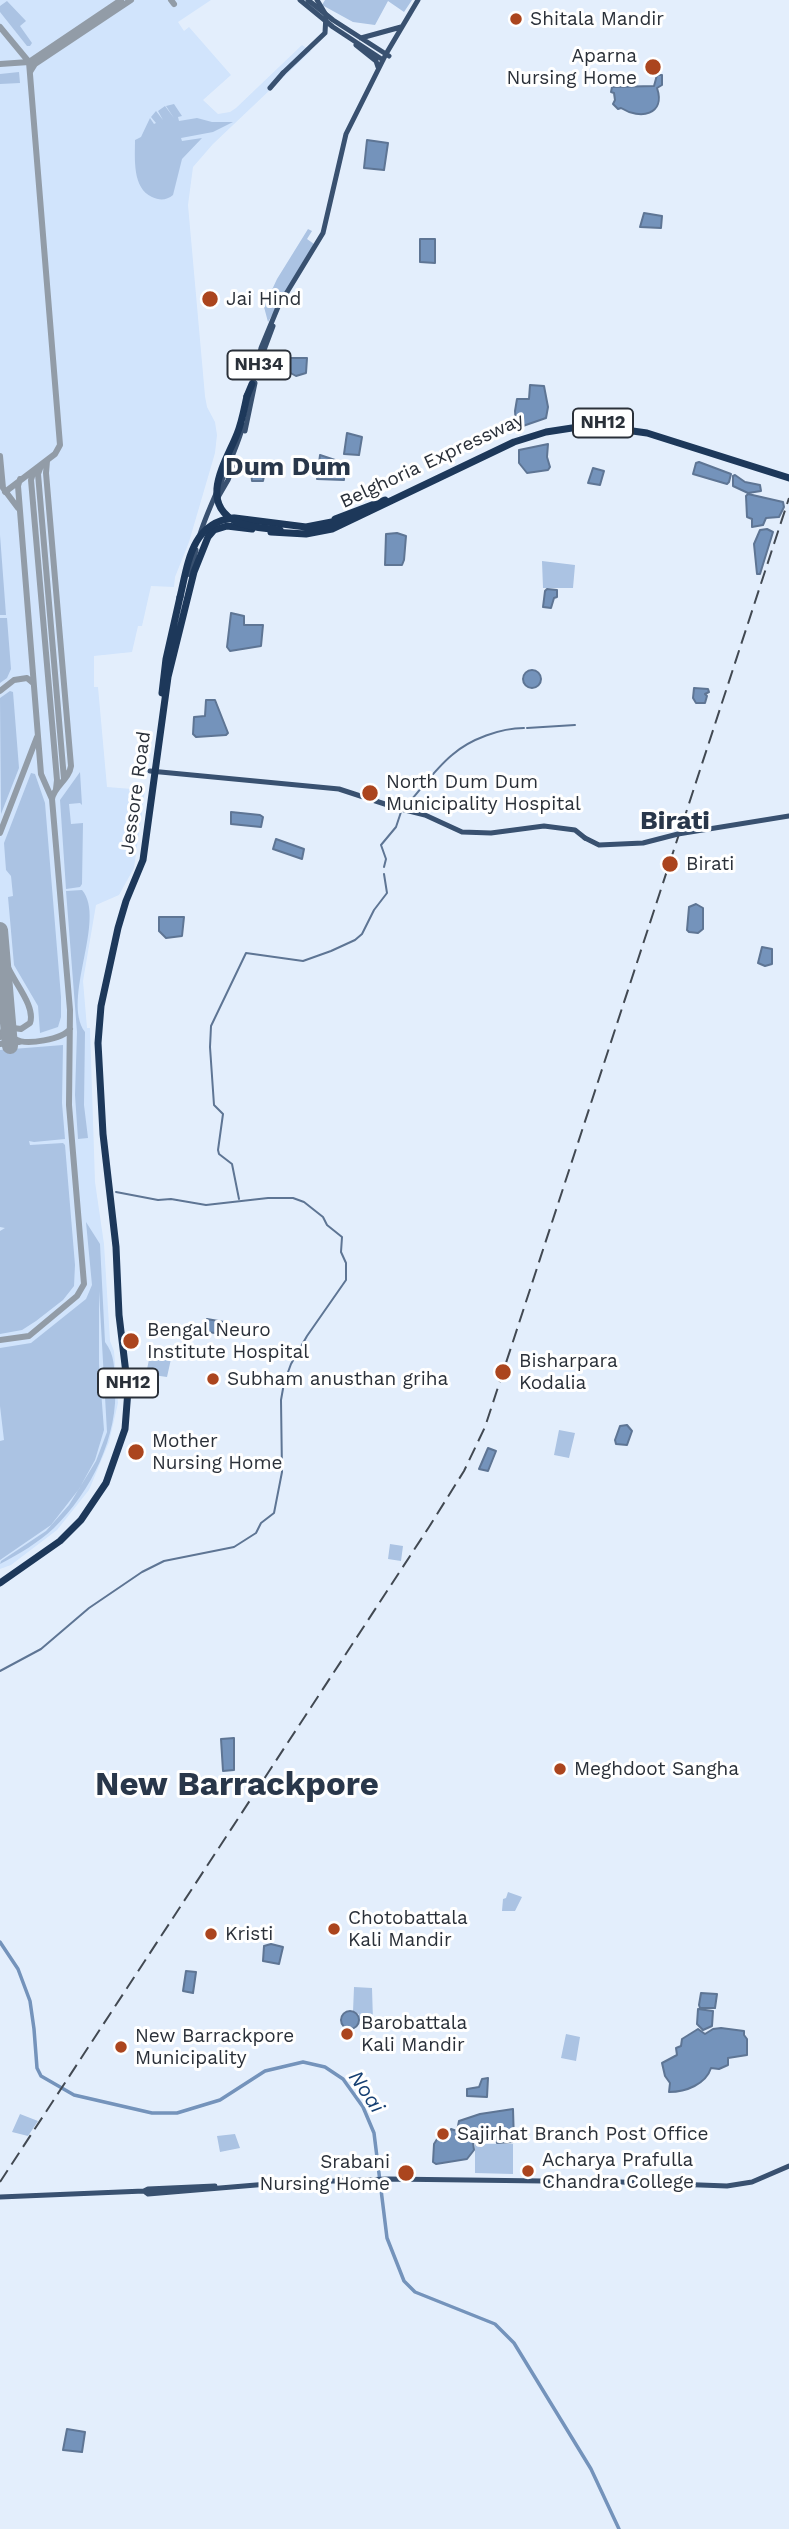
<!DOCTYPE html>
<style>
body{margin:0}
canvas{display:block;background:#e3eefc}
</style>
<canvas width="789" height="2529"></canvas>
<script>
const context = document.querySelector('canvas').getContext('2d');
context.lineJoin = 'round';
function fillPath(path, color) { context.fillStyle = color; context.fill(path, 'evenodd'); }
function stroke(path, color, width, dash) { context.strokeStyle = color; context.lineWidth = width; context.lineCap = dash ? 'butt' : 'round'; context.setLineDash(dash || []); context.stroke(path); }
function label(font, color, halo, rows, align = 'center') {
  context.font = font + ' "Work Sans",sans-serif'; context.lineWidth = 6; context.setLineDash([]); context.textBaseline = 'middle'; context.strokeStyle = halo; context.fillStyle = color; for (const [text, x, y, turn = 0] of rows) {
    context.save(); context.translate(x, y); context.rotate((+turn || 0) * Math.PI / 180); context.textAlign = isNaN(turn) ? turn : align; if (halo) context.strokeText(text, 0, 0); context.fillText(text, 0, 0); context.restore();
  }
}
fillPath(new Path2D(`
 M0,0H211L178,22L184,31L189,27L231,75L203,100L218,114L230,112L236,108L302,45L311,51L213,144L193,167L188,205L205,396L207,407L215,422L217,435L215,453L189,542L175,577L174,587L151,586L142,626H138L132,652L94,656V687H98L107,787L145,790L134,868L119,895L96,905L83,981L87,1028H90L95,1182L104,1244L110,1341L114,1351L118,1403L109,1442L89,1490L57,1530L11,1565L0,1569Z`), '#d1e4fc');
fillPath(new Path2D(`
 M325,0H412L404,12L388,1L375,25L353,22L322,5Z
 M7,1L26,21L20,26L32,43L30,46H27L0,12V6Z
 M19,72L20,83L0,84V74Z
 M174,104L182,116L178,117L179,121L197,118L212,122H233L213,132L181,138L182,141L202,138L182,159L173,195C167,200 160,201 152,197C132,188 135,158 135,140L141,137L150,118L154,124L156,123L151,117L156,111L163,120L158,111L165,106L174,118L166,106Z
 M308,229L312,231L307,239L314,244L268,322L264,307L277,279Z
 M0,535L6,615H0Z
 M542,561L575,565L573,588H543Z
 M0,618H7L11,669L7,678L0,683Z
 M10,691L13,692L19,768L1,814L0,698Z
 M80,772L82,805L80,803L69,804L71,824L83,823L82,884L80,887L66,889L60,800Z
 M31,773L35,774L45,803L61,997V1017L58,1027L40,1033L38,1006L14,965L8,897L13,896L11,876L6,870L4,843Z
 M82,890C107,919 61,999 85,1032L84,1105L88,1138L78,1139L75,1095L77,1032L66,891Z
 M63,1045L62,1103L65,1139L34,1142L29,1141L30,1145L63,1143L65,1145L75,1265L74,1286L63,1300L36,1321L22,1330L0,1334V1231L5,1228L0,1227V1050Z
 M86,1222L100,1244L105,1342C115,1355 114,1368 115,1383C119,1436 91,1492 54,1528C38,1543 19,1554 0,1564L1,1561L46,1531L69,1505L96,1461L107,1432L99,1291V1364L104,1430L95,1460L79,1489L51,1525L0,1560V1441L4,1440L0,1406V1348L31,1343L86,1299L92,1285Z
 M152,1345L173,1350L167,1377L146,1374Z
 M559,1430L575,1433L569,1458L554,1455Z
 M390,1544L403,1546L401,1561L388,1559Z
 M508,1892L522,1897L515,1911H502L503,1899L506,1898Z
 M354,1987L372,1988L373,2021L358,2020L359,2014L353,2012Z
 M566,2034L580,2037L576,2061L561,2058Z
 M20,2114L38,2121L28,2136L12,2132Z
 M235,2134L240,2148L220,2152L217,2136Z
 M475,2144H513V2174L475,2173Z`), '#abc3e3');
const water = new Path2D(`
 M657,75H662V85L657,88C666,115 640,120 621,108L618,109L613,104L615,100L614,93L611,92L612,87L654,86Z
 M367,140L388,143L384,170L364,168Z
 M644,213L662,216L661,228L640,227Z
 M420,239H435V263L420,262Z
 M289,358H307L306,373L296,376L287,371Z
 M530,385L544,386L548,407L546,418L520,427L516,426L515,411L517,399H529Z
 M347,433L362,437L359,455L344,454Z
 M548,444L547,457L550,467L548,470L527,473L519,463V450Z
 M320,455L344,463V480L317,479Z
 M699,462L731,474L729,482L727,484L693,474L696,463Z
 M254,463L266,466L263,481H252L251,472Z
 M593,468L604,471L600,485L588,483Z
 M735,475L745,482L760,485L761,491L748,493L733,486V476Z
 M748,494L783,502L784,507L779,517L766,518L763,525L752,527V519L747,517L746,496Z
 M767,529L773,532L760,574H757L754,544L760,530Z
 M397,533L406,536L404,560L402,565H385L386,534Z
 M547,589L557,590V597L554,598L551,608L543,607L545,591Z
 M231,613L244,616V625H263L261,646L230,651L227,647Z
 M523 679a9 9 0 1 1 18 0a9 9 0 1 1-18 0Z
 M694,688L708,689L709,692L705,694L707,696L705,703H696L693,698Z
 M206,700H215L228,733L226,735L196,737L193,734L194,717L205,716Z
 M231,812L260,815L263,817L261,827L231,824Z
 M276,839L304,849L302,859L273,849Z
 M696,904L703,908V929L698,933L689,932L687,930L689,907Z
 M159,917H184L182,936L166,938L159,931Z
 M762,947L772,949V964L765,966L758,963Z
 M207,1319L224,1322L223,1334L207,1332Z
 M627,1425L632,1431L627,1445L616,1444L615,1440L620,1426Z
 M488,1448L496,1451L488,1471L479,1469Z
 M234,1738V1770L223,1771L221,1739Z
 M271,1944L283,1947L279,1964L263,1961L264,1946Z
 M186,1971L196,1972L193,1993L183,1991Z
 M701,1993L717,1994L715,2008H700L699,2005Z
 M698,2009L713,2011L712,2026L703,2030L697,2024Z
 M341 2020a9 9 0 1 1 18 0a9 9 0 1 1-18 0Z
 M721,2028L744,2031V2035L747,2039V2055L728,2058V2065L719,2069L711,2068C706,2084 686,2092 669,2092L670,2083L665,2076L662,2063L677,2055L676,2048L681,2046L682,2039L698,2029L705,2034L713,2029Z
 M488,2078L487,2097L467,2096V2089L479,2087L482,2079Z
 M513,2109L514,2142L497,2143L496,2138L459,2131L472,2135L474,2150L467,2159L436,2164L433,2162L434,2144L439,2136H449L451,2129L457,2131L459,2121L480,2114Z
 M67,2429L85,2432L82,2452L63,2450Z`);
fillPath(water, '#7493bb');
stroke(water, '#5e7594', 2);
stroke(new Path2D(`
 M527,728L575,725
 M404,808C420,791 434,770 452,755C470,739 501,728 524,728
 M384,867L386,859L381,845L396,827L401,812
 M239,1199L232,1164L219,1154L218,1150L223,1114L214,1105L210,1047L211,1026L246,953L303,961L331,951L355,940L362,934L374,910L387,893L384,874
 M0,1671L41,1649L89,1608L142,1572L164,1561L234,1547L256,1533L261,1523L274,1513L282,1472L281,1400L284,1383L291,1364L307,1336L346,1280V1263L341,1252L342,1237L327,1225L323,1217L304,1202L293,1198H268L206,1205L171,1199L158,1200L116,1192`), '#5e7594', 2);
stroke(new Path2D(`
 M0,1942L18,1969L30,2001L34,2029L37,2068L41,2076L74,2095L152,2113H177L220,2100L265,2071L303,2062L325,2067L343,2079L363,2107L374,2133L387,2238L404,2281L415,2292L495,2324L514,2343L591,2469L619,2529`), '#7493bb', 3.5);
stroke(new Path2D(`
 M171,0L174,4
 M0,27L29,62L60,445L55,454L5,492
 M0,64L29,62L121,0
 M30,72L35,64L131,0
 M0,456L3,488L18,508
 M47,461L46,473L71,766C69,780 54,786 52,799
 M41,466L38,474L64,779
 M34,470L31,480L57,780L56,789
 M0,691L14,680L27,678L33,683
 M0,833L37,737
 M2,951C5,974 37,1003 30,1023L21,1029L13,1028L7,1017
 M8,1024C9,1029 10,1036 15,1039C26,1046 63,1039 70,1029
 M0,1037L7,1023
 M0,1044L19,1042
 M0,1340L29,1336L77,1296L84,1284L69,1105L70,1010L52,799L41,774L18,486L20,479`), '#929ca7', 6);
stroke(new Path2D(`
 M0,930L10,1046`), '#929ca7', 16);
stroke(new Path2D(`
 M300,0L333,27L383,60
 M308,0L333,20L389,56
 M361,38L401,27
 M356,45L376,61L378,67
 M270,88L283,73
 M264,350L273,326
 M252,386L261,348L278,307L323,233L346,134L386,54L418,0
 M245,431L255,383
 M217,499L228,480L234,464
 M200,534C212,497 232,464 243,426
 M190,575L196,550
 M150,771L339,789L397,808L425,815L462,832L491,833L544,826L575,830L585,838
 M144,2191L148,2189L215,2186
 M0,2197L144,2191L148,2194L280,2183L389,2179L621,2182L727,2186L752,2182L789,2166`), '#395170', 5);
stroke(new Path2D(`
 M247,396L252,384
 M235,518L306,527L342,520
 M335,519L385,500
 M271,532L306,534L332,529L514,442L546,432L572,428L604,427L647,433L789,478
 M162,693L166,659L180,597
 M0,1583L60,1541L81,1520L106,1483L125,1429L128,1390L119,1315L116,1247L103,1134L98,1043L101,1006L118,928L126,901L143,860L168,677L194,572L208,537L214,530L227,526L252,529`), '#1d385a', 7);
stroke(new Path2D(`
 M0,2182L429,1527L464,1471L485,1427L789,498`), '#424952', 2, [14, 7]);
stroke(new Path2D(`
 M283,73L325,33L326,15L317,0
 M585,838L599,845L643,843L678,834L789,816`), '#395170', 5);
stroke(new Path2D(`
 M247,396C244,409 242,422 237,434C227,460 197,503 237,522C250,528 266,528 280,530
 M180,597C188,564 191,523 233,518`), '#1d385a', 7);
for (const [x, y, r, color] of [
 [516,19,7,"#ab451e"],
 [653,67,9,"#ab451e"],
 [210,299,9,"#ab451e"],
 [370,793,9,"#ab451e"],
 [670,864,9,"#ab451e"],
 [131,1341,9,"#ab451e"],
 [503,1372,9,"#ab451e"],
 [213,1379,7,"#ab451e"],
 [136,1452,9,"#ab451e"],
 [560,1769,7,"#ab451e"],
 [334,1929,7,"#ab451e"],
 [211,1934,7,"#ab451e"],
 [347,2034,7,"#ab451e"],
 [121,2047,7,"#ab451e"],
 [443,2134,7,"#ab451e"],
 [528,2171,7,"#ab451e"],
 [406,2173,9,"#ab451e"]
]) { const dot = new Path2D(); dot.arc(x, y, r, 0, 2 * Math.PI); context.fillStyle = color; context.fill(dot); stroke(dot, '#fff', 2.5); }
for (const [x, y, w] of [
 [259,365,63],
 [603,423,60],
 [128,1383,60]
]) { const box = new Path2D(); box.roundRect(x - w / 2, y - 14.5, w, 29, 5); context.fillStyle = '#fff'; context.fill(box); stroke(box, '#2a3039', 2); }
label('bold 18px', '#2a3039', null, [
 ["NH34",259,365],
 ["NH12",603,423],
 ["NH12",128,1383]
]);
label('19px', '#2a3039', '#fff', [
 ["Shitala Mandir",530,19],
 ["Aparna",637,56,"right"],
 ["Nursing Home",637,78,"right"],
 ["Jai Hind",226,299],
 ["North Dum Dum",386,782],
 ["Municipality Hospital",386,804],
 ["Birati",686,864],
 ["Bengal Neuro",147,1330],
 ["Institute Hospital",147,1352],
 ["Bisharpara",519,1361],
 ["Kodalia",519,1383],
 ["Subham anusthan griha",227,1379],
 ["Mother",152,1441],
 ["Nursing Home",152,1463],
 ["Meghdoot Sangha",574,1769],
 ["Chotobattala",348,1918],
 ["Kali Mandir",348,1940],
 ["Kristi",225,1934],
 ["Barobattala",361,2023],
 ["Kali Mandir",361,2045],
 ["New Barrackpore",135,2036],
 ["Municipality",135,2058],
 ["Sajirhat Branch Post Office",457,2134],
 ["Acharya Prafulla",542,2160],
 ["Chandra College",542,2182],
 ["Srabani",390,2162,"right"],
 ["Nursing Home",390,2184,"right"]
], 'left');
label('19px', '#2a3039', '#fff', [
 ["Belghoria Expressway",432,461,-25],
 ["Jessore Road",136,793,-82]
]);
label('italic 21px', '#153f72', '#fff', [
 ["Noai",366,2092,56]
]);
label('bold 26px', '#29374a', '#fff', [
 ["Dum Dum",288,467],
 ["Birati",675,821]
]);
label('bold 33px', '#29374a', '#fff', [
 ["New Barrackpore",237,1785]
]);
</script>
